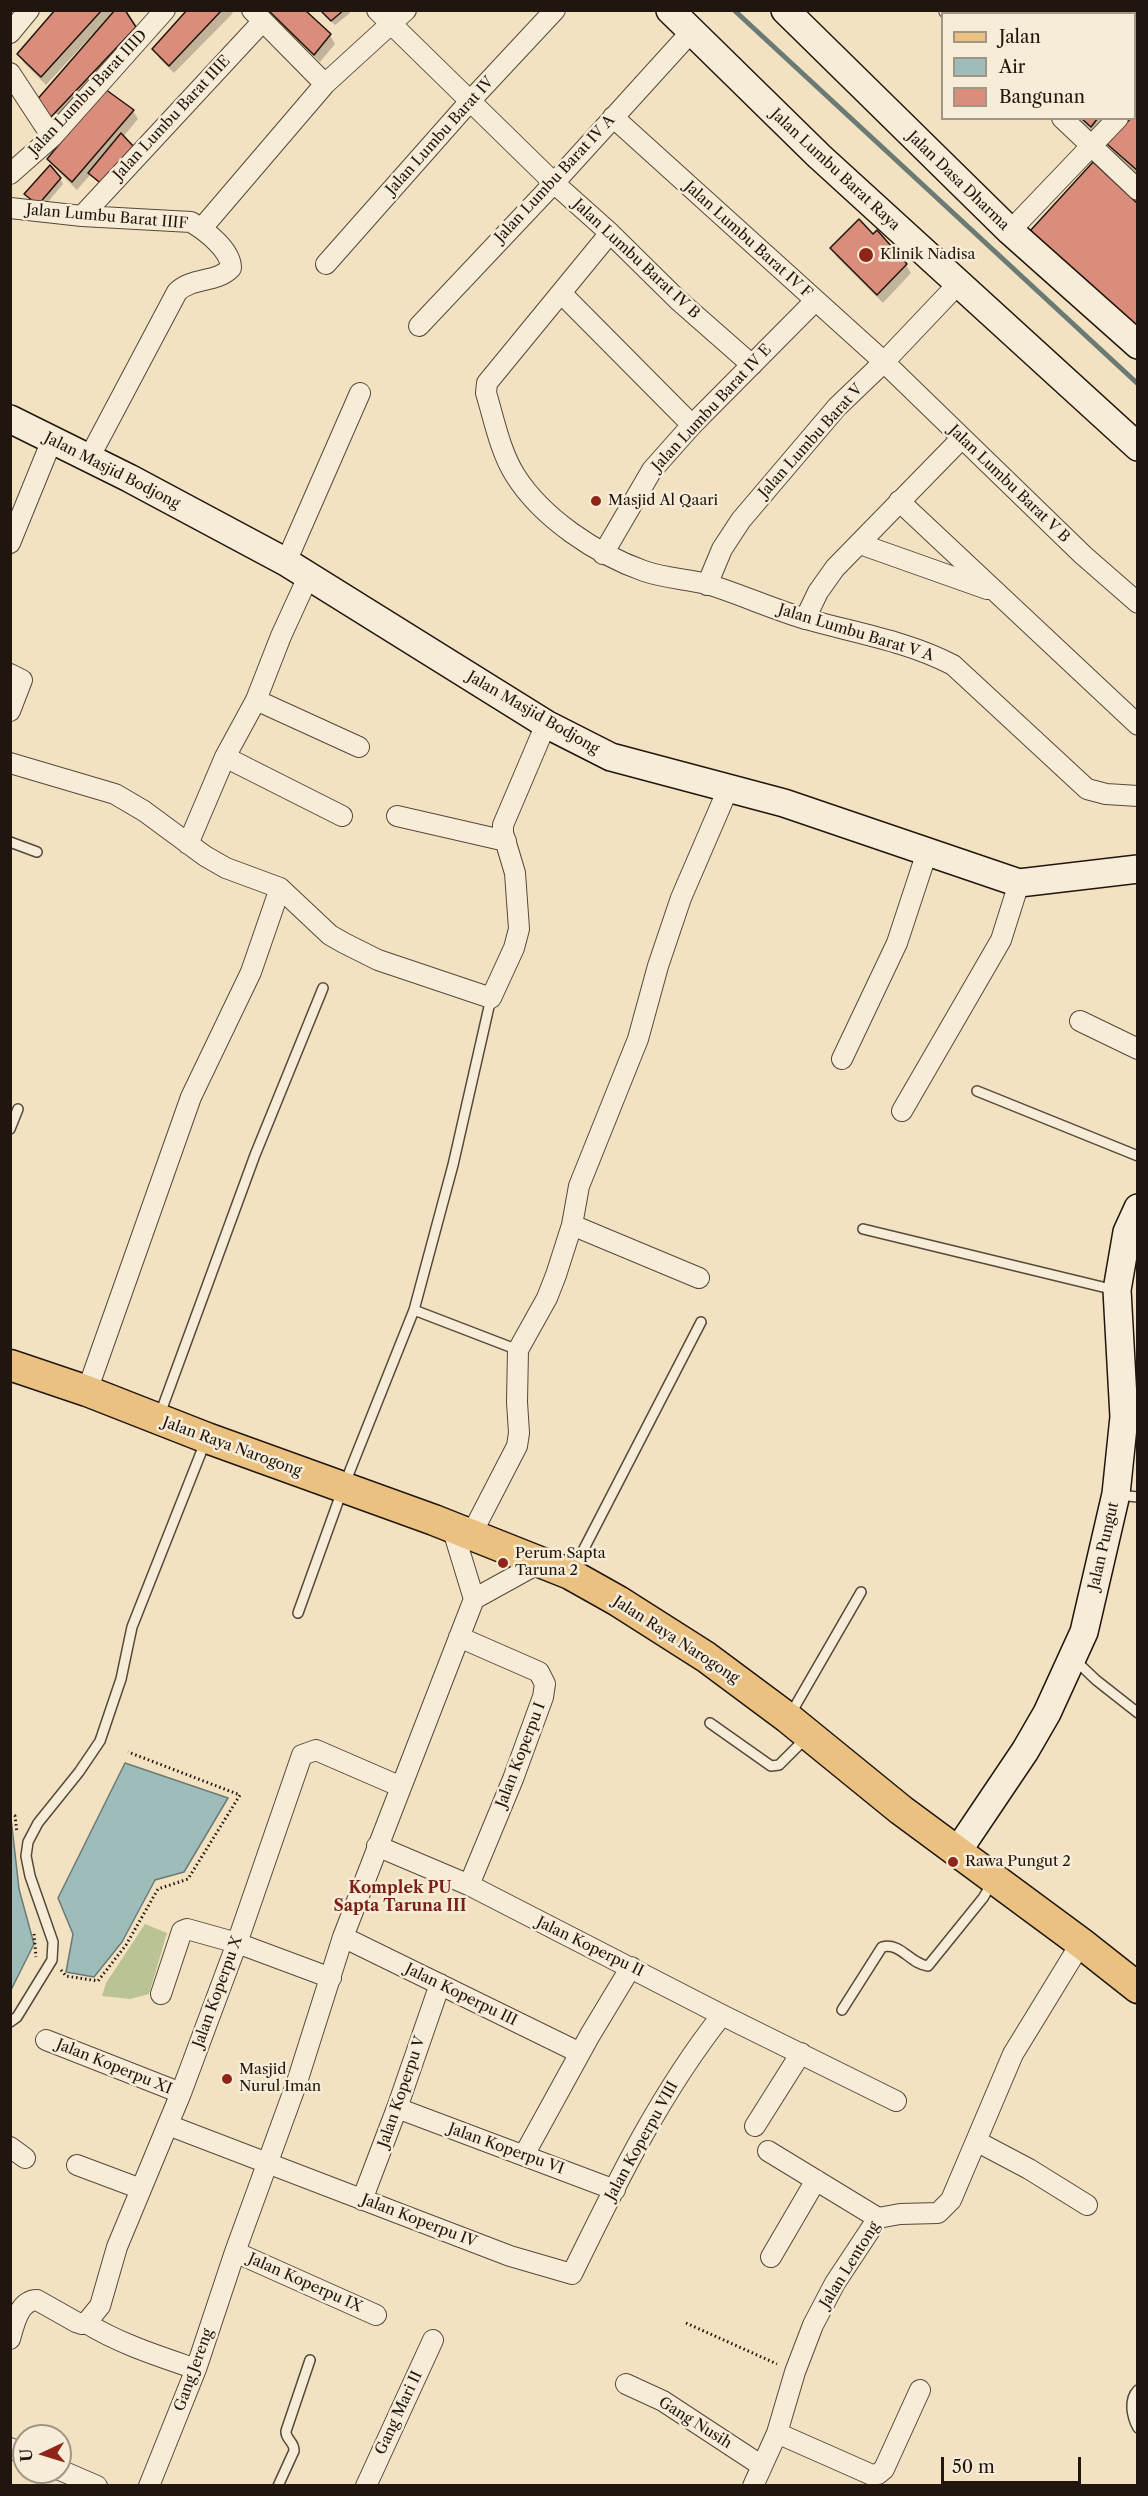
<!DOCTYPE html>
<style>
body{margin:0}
#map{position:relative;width:1148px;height:2496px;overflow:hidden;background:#f3e2c1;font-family:"Libre Caslon Text",serif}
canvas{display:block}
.frame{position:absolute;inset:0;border:12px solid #20160d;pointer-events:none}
.legend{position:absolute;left:941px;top:12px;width:195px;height:108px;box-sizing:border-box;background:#f7ecd7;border:2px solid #a19686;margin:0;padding:8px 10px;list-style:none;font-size:18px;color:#20160d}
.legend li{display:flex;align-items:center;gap:12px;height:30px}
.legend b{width:30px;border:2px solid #a19686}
.north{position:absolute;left:12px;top:2424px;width:60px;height:60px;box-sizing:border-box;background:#f7ecd7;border:2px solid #a19686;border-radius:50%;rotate:266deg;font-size:16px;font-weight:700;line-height:24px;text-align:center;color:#20160d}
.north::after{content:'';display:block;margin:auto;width:21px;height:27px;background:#8f2418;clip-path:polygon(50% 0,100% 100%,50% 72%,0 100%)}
.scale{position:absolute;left:941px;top:2457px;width:140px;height:27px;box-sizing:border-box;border:3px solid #20160d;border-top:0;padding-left:8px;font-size:18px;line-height:21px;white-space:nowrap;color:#20160d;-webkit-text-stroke:4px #f7ecd7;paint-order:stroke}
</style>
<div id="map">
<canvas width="1148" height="2496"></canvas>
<div class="frame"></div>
<ul class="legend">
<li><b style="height:8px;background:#eac180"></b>Jalan</li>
<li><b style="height:16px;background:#9dbcba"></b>Air</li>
<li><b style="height:16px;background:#da8d7a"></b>Bangunan</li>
</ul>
<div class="north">U</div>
<div class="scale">50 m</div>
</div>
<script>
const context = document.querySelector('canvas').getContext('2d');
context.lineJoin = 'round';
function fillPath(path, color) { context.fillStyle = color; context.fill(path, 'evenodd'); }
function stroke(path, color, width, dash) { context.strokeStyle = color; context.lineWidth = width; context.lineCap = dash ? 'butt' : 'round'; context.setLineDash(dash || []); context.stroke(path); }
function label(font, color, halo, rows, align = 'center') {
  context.font = font + ' "Libre Caslon Text",serif'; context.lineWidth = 5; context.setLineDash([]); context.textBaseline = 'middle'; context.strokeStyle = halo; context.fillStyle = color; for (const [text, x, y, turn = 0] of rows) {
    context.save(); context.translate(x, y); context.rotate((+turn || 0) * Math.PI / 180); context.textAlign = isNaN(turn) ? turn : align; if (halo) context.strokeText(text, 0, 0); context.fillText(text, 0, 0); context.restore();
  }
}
fillPath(new Path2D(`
 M145,1924L167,1933L149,1994L130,1999L102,1996L106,1983Z`), '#bac393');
const water = new Path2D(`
 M125,1763L228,1798L184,1872L155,1880L122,1942L94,1977L66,1972L73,1934L58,1898Z
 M11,1818L19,1889L34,1944L11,1990Z`);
fillPath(water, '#9dbcba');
stroke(water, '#6b7a75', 1.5);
fillPath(new Path2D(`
 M57,10H123L140,37L57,125L42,110L94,37L92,35L46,85L24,63L19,55Z
 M189,10H231L233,13L174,73L159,58L154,49Z
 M266,10H303L330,35L335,44L320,62Z
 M320,10H348L350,13L335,25Z
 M1138,10V94L1134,97V14Z
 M133,111L138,119L123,137L106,189L90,175L77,190L54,167L49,159Z
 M1138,113V175L1116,156L1109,144Z
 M1075,118H1115L1098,138Z
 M60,178L63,184L41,210L25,194Z
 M832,249L906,265L911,273L883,303L837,257Z`), '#0003');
stroke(new Path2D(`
 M734,10L1138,384`), '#6b7a75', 5);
const building = new Path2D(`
 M55,10H102L41,77L17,54Z
 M115,10H125L136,27L51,117L35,102Z
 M187,10H222L169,66L152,49Z
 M268,10H305L331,34L314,55Z
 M320,10H344L331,21Z
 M985,10H1068L1065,14H982Z
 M1085,10H1138V75L1134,78V14H1082Z
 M105,89L134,110L72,182L47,159Z
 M1138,111V171L1107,144L1131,118H1134Z
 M1081,118H1098L1091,127Z
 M121,133L135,148L103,185L88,173Z
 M1093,162L1138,204V328L1030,231Z
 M50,165L61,178L38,205L24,194Z
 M859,219L873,234L877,230L907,264L877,295L830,248Z`);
fillPath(building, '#da8d7a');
stroke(building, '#20160d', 1.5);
const lane = new Path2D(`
 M10,842L37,852
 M977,1091L1138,1156
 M10,1129L18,1109
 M863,1229L1115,1290
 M414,1310L518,1350
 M160,1414L255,1155L323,988
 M1118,1495L1138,1497
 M573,1570L701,1322
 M298,1613L343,1488L414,1310L453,1165L491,998
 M1075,1660L1096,1680L1138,1713
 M790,1715L861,1592
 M710,1723L771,1766L779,1765L805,1739
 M842,2010L882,1947C901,1942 910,1964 928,1966L983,1898L992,1883
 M10,2022L17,2017L52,1960L53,1942L30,1876L26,1856L28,1842L38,1823L79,1772L100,1741L121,1679L132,1627L206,1440
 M1138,2390C1128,2400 1132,2417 1138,2428
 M278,2486L294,2451C295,2442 285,2439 286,2431L310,2360`);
const street = new Path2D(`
 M252,10L325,84
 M377,10L554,183L610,233L678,300L752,365
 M949,10L952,14
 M971,14L973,10
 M1074,14L1077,10
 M10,33L29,10
 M10,73L52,137
 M1134,101L1138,97
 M613,117L884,362L1083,555L1138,603
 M1062,118L1138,190
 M10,174L52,137L165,10
 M10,208L82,216L191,222C206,231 231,250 231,268C217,283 192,277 177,292L89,458
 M82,216L263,21
 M202,228L325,84L406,10
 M1010,231L1118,118
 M610,233L487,383L486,393C494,419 500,451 515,475C542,518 596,554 644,571C664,578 686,579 707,584C740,594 772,609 806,619C855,633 907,641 953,665L1087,789L1106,794L1138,796
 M326,264L471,100L555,10
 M561,293L692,425
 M419,326L554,183L691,32
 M899,501L1138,725
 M10,543L52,440
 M860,544L987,589
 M603,554L652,470L692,425L815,301
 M286,562L360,393
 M707,585L722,549L741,520L837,407L884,362L958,284
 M805,619L818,592L835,568L962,438
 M10,674L22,680L10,711
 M256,700L359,747
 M225,757L342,816
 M10,763L115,794L144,811L205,856L226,868L280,888L330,935L344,943L378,960L491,998L514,948L519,929L515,873L503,833V825L546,724
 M397,816L506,841
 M188,844L225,757L256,700L281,636L308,577
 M1080,1021L1138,1049
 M842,1059L897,943L927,852
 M902,1111L1001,940L1019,883
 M572,1225L699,1278
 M87,1391L191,1097L251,972L280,888
 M471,1535L517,1446L519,1433L517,1402L518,1350L547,1298L556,1275L572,1225L579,1186L638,1039L658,966L681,898L728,789
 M474,1599L541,1562
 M459,1637L539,1672L545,1684L543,1697L513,1779L469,1885
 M377,1846L469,1885L722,2015L896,2101
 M343,1937L580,2053
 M161,1994L182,1931L187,1929L237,1943L331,1978
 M46,2040L181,2093
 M397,2108L615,2190
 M168,2125L510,2256L572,2274C616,2184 660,2093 722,2015
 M755,2126L801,2053
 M976,2141L1029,2169L1087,2205
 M10,2147L25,2158
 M768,2151L878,2218
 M524,2155L590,2035L631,1967
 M77,2165L141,2189
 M362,2200L397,2108L440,1984
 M235,2252L376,2315
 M771,2257L816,2180
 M86,2323L100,2306L117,2247L181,2093L237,1943L302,1755L316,1750L399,1786
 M10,2339C14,2325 19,2300 37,2300L76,2322L82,2324L86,2323C120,2344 158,2356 196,2369
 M626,2384L663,2401L762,2466
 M777,2433L872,2475L878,2474L884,2469L920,2390
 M10,2448L24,2454
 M60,2470L97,2486
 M149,2486L196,2369L235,2252L297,2082L343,1937L474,1599L452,1527
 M366,2486L433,2340
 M753,2486L777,2433L795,2372L813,2325L835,2283L878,2218L900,2214L938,2213L951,2200L1013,2054L1081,1943`);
const secondary = new Path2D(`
 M670,10L819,156L1138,447
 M785,10L1010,231L1138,345
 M10,419L129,478L286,562L546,724L611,757L784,803L1019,883L1138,869
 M957,1852L1025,1751L1047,1713L1084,1632L1116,1494L1124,1417L1117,1290L1127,1232L1138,1208`);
const primary = new Path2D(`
 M10,1365L87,1391L207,1438L434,1520L570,1574L618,1601L706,1657L788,1718L901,1810L1081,1943L1138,1988`);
stroke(lane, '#55493a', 12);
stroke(street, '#55493a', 22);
stroke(secondary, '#20160d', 30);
stroke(primary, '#20160d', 33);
stroke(new Path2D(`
 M10,1814L15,1816L17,1833
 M34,1934L36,1957
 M61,1970L66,1976L98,1981L126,1945L158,1889L188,1879L240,1795L128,1752
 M686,2323L777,2364`), '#20160d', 3, [1.5, 3]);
stroke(lane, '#f7ecd7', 9);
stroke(street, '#f7ecd7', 20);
stroke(secondary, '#f7ecd7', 27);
stroke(primary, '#eac180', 30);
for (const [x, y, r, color] of [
 [866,255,8,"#8f2418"],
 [596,501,6,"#8f2418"],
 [503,1563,6,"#8f2418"],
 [953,1862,6,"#8f2418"],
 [227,2079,6,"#8f2418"]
]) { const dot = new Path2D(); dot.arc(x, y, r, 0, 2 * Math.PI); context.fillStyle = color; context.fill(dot); stroke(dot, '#f7ecd7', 2); }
label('15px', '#20160d', '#f7ecd7', [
 ["Jalan Lumbu Barat IIID",88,93,-47],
 ["Jalan Lumbu Barat IIIE",172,118,-47],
 ["Jalan Lumbu Barat IV",440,136,-48],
 ["Jalan Lumbu Barat Raya",835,170,43],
 ["Jalan Lumbu Barat IV A",555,179,-47],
 ["Jalan Dasa Dharma",958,181,44],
 ["Jalan Lumbu Barat IIIF",107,217,5],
 ["Jalan Lumbu Barat IV F",748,240,42],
 ["Jalan Lumbu Barat IV B",636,259,43],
 ["Jalan Lumbu Barat IV E",712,408,-47],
 ["Jalan Lumbu Barat V",811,441,-48],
 ["Jalan Masjid Bodjong",112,471,27],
 ["Jalan Lumbu Barat V B",1009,484,44],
 ["Jalan Lumbu Barat V A",856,633,17],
 ["Jalan Masjid Bodjong",533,713,30],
 ["Jalan Raya Narogong",232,1447,20],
 ["Jalan Pungut",1104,1546,-77],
 ["Jalan Raya Narogong",676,1640,33],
 ["Jalan Koperpu I",521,1755,-69],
 ["Jalan Koperpu II",590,1947,26],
 ["Jalan Koperpu X",218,1992,-70],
 ["Jalan Koperpu III",461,1995,26],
 ["Jalan Koperpu XI",114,2067,22],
 ["Jalan Koperpu V",402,2092,-71],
 ["Jalan Koperpu VIII",642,2141,-61],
 ["Jalan Koperpu VI",506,2149,20],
 ["Jalan Koperpu IV",419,2221,21],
 ["Jalan Lentong",850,2265,-58],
 ["Jalan Koperpu IX",305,2283,24],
 ["Gang Jereng",194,2370,-70],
 ["Gang Mari II",399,2413,-65],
 ["Gang Nusih",695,2423,32]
]);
label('15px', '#20160d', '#f7ecd7', [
 ["Klinik Nadisa",880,255],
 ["Masjid Al Qaari",608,501],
 ["Perum Sapta",515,1554],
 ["Taruna 2",515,1571],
 ["Rawa Pungut 2",965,1862],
 ["Masjid",239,2070],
 ["Nurul Iman",239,2087]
], 'left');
label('bold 16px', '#7a1f14', '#f7ecd7', [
 ["Komplek PU",400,1888],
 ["Sapta Taruna III",400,1906]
]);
</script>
